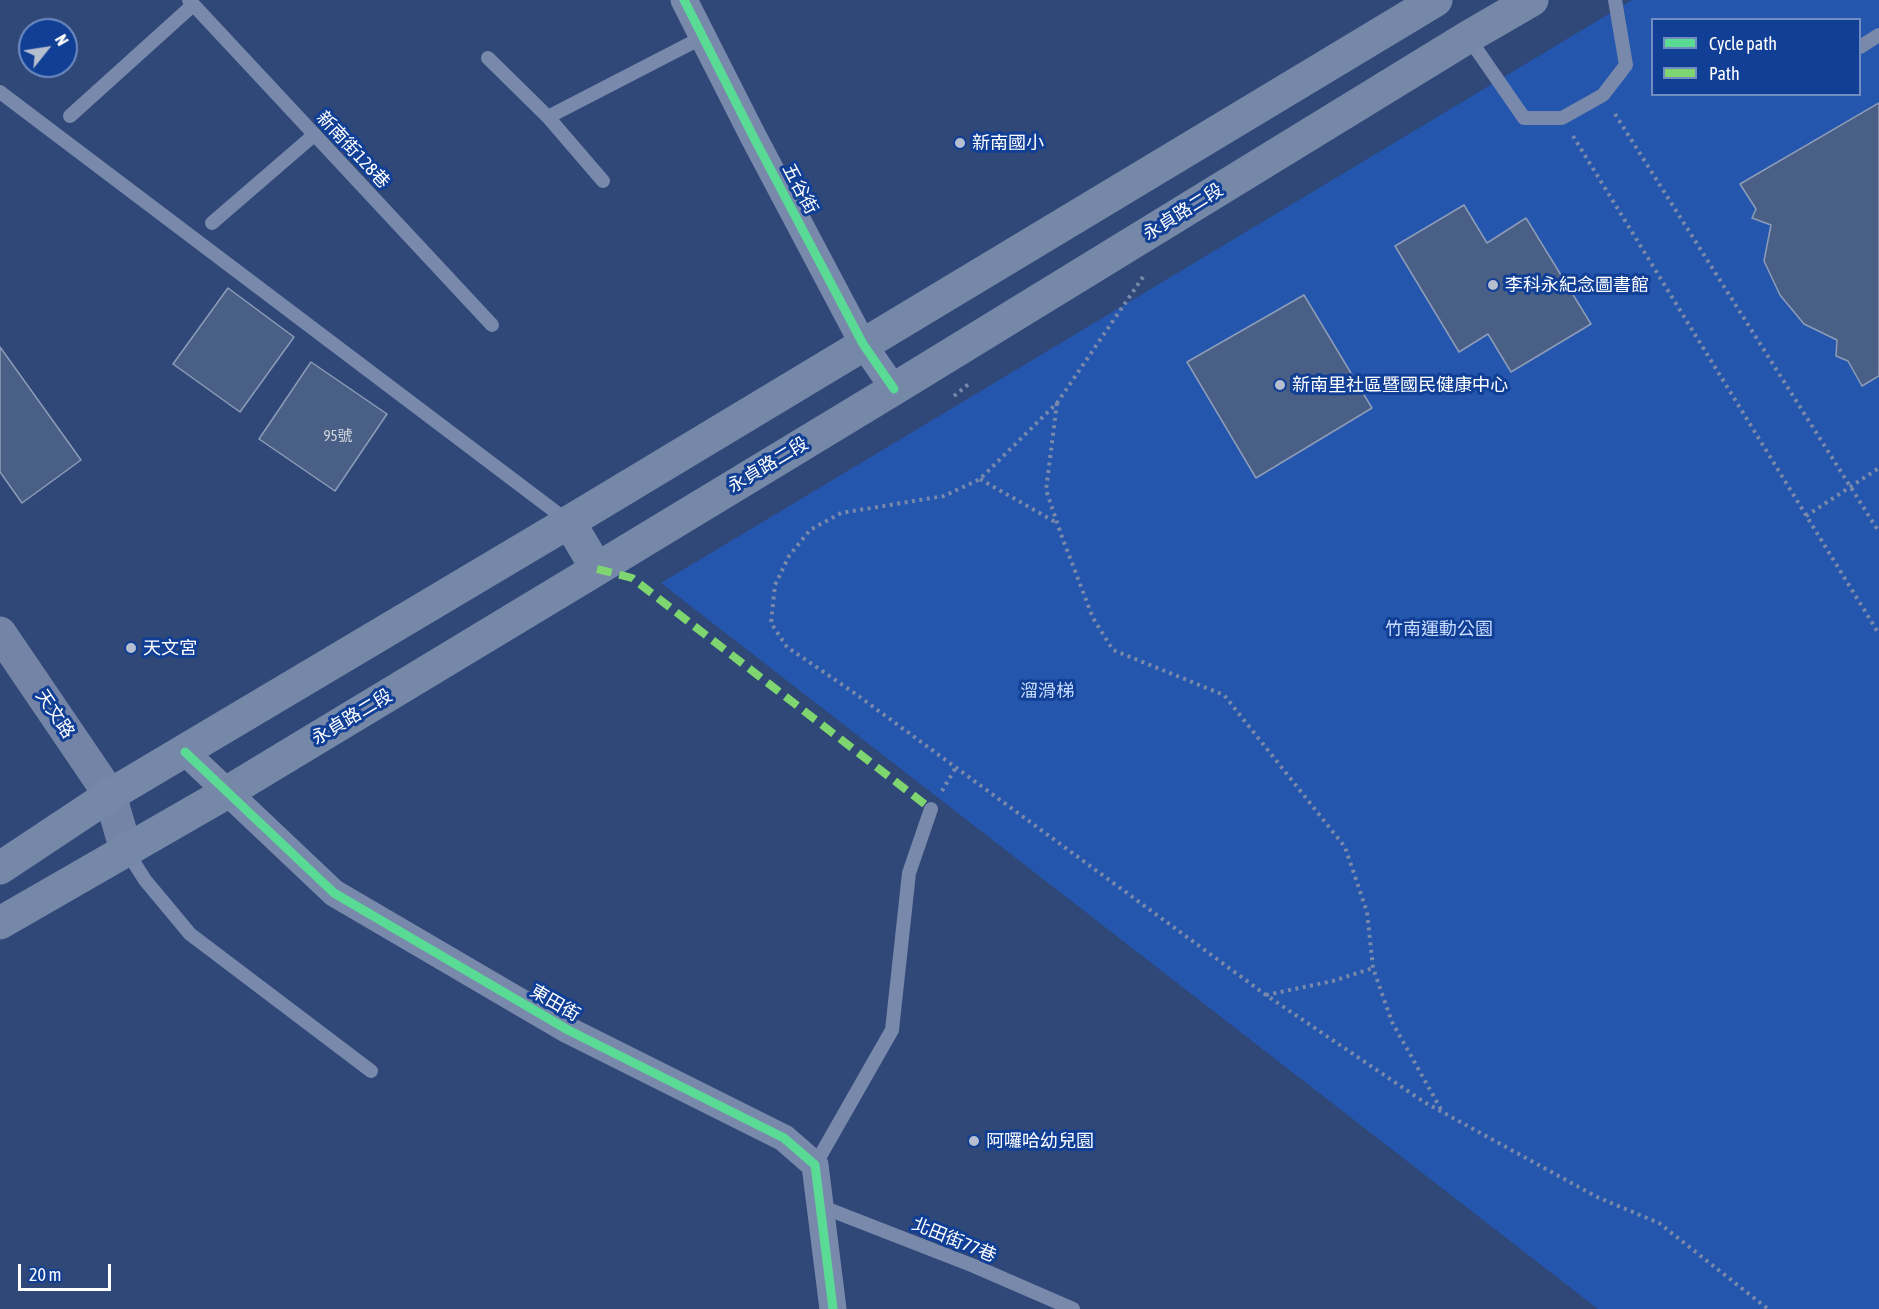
<!DOCTYPE html>
<meta charset="utf-8">
<style>
body{margin:0}
#map{position:relative;width:1879px;height:1309px;overflow:hidden;background:#2f4878;font-family:"Asap Condensed",sans-serif}
canvas{display:block}
.legend{position:absolute;left:1651px;top:18px;width:210px;height:78px;box-sizing:border-box;background:#113f96;border:2px solid #708cc0;margin:0;padding:8px 10px;list-style:none;font-size:18px;color:#fff}
.legend li{display:flex;align-items:center;gap:12px;height:30px}
.legend b{width:30px;border:2px solid #708cc0}
.north{position:absolute;left:18px;top:18px;width:60px;height:60px;box-sizing:border-box;background:#113f96;border:2px solid #708cc0;border-radius:50%;rotate:60deg;font-size:16px;font-weight:700;line-height:24px;text-align:center;color:#fff}
.north::after{content:'';display:block;margin:auto;width:21px;height:27px;background:#b6bfd0;clip-path:polygon(50% 0,100% 100%,50% 72%,0 100%)}
.scale{position:absolute;left:18px;top:1264px;width:93px;height:27px;box-sizing:border-box;border:3px solid #fff;border-top:0;padding-left:8px;font-size:18px;line-height:21px;white-space:nowrap;color:#fff;-webkit-text-stroke:4px #113f96;paint-order:stroke}
</style>
<div id="map">
<canvas width="1879" height="1309"></canvas>
<ul class="legend">
<li><b style="height:8px;background:#5adb95"></b>Cycle path</li>
<li><b style="height:8px;background:#7fd670"></b>Path</li>
</ul>
<div class="north">N</div>
<div class="scale">20 m</div>
</div>
<script>
const context = document.querySelector('canvas').getContext('2d');
context.lineJoin = 'round';
function fillPath(path, color) { context.fillStyle = color; context.fill(path, 'evenodd'); }
function stroke(path, color, width, dash) { context.strokeStyle = color; context.lineWidth = width; context.lineCap = dash ? 'butt' : 'round'; context.setLineDash(dash || []); context.stroke(path); }
function label(font, color, halo, rows, align = 'center') {
  context.font = font + ' "Asap Condensed","Noto Sans TC",sans-serif'; context.lineWidth = 6; context.setLineDash([]); context.textBaseline = 'middle'; context.strokeStyle = halo; context.fillStyle = color; for (const [text, x, y, turn = 0] of rows) {
    context.save(); context.translate(x, y); context.rotate((+turn || 0) * Math.PI / 180); context.textAlign = isNaN(turn) ? turn : align; if (halo) context.strokeText(text, 0, 0); context.fillText(text, 0, 0); context.restore();
  }
}
fillPath(new Path2D(`
 M1632,0H1879V1309H1598L661,583ZM1652,20H1860V94H1652Z`), '#2556ad');
const building = new Path2D(`
 M1879,103V376L1862,386L1848,361L1836,356L1837,340L1804,324L1780,295L1764,261L1771,225L1752,218L1756,209L1740,184Z
 M1464,205L1487,243L1526,218L1591,324L1511,372L1488,334L1459,352L1395,246Z
 M228,288L294,337L240,412L173,364Z
 M1304,295L1372,408L1256,478L1187,362Z
 M0,347L81,460L22,503L0,472Z
 M311,362L387,414L335,491L259,439Z`);
fillPath(building, '#4a5f85');
stroke(building, '#8d9cb8', 1.5);
stroke(new Path2D(`
 M1615,114L1879,532
 M1573,136L1879,634
 M1143,277L1057,403L980,479L944,496L841,513L810,530L789,556L775,585L771,623L787,647L853,692L1266,995L1424,1102L1597,1197L1659,1223L1768,1309
 M954,396L970,383
 M1057,403L1046,490L1062,537L1093,618L1113,650L1224,695L1345,847L1367,912L1373,968L1392,1022L1443,1113
 M980,479L1057,523
 M1806,516L1879,468
 M942,791L956,767
 M1266,995L1333,981L1373,968`), '#7889ab', 4, [3, 4.5]);
stroke(new Path2D(`
 M189,0L492,325
 M1468,37L1524,118H1562L1603,95L1626,65L1615,0
 M1860,47L1879,35
 M488,58L548,117L603,181
 M0,92L569,522
 M70,116L193,5
 M548,117L703,37
 M212,223L314,135
 M126,850L145,880L190,934L371,1071
 M815,1165L892,1030L909,873L931,809
 M820,1206L974,1266L1073,1309`), '#7889ab', 14);
stroke(new Path2D(`
 M684,0L754,138L863,344L894,389
 M185,752L334,893L568,1030L784,1138L815,1165L833,1309`), '#7889ab', 27);
stroke(new Path2D(`
 M0,633L110,795L126,850`), '#7384a7', 33);
stroke(new Path2D(`
 M569,522L597,569
 M0,868L110,795L569,522L1436,0
 M0,923L226,793L597,569L894,389L1468,37L1532,0`), '#7688a8', 33);
stroke(new Path2D(`
 M597,569L632,578L931,809`), '#7fd670', 8, [15, 8]);
stroke(new Path2D(`
 M684,0L754,138L863,344L894,389
 M185,752L334,893L568,1030L784,1138L815,1165L833,1309`), '#5adb95', 9);
for (const [x, y, r, color] of [
 [960,143,6,"#b6bfd0"],
 [1493,285,6,"#b6bfd0"],
 [1280,385,6,"#b6bfd0"],
 [131,648,6,"#b6bfd0"],
 [974,1141,6,"#b6bfd0"]
]) { const dot = new Path2D(); dot.arc(x, y, r, 0, 2 * Math.PI); context.fillStyle = color; context.fill(dot); stroke(dot, '#113f96', 2); }
label('15px', '#d2d7e0', null, [
 ["95號",338,436]
]);
label('18px', '#fff', '#113f96', [
 ["新南國小",972,143],
 ["李科永紀念圖書館",1505,285],
 ["新南里社區暨國民健康中心",1292,385],
 ["天文宮",143,648],
 ["阿囉哈幼兒園",986,1141]
], 'left');
label('18px', '#fff', '#113f96', [
 ["新南街128巷",353,150,47],
 ["五谷街",800,189,62],
 ["永貞路二段",1183,212,-32],
 ["永貞路二段",768,465,-31],
 ["天文路",55,714,56],
 ["永貞路二段",352,717,-31],
 ["東田街",555,1003,30],
 ["北田街77巷",954,1240,22]
]);
label('18px', '#c8dcfe', '#113f96', [
 ["竹南運動公園",1439,629],
 ["溜滑梯",1047,691]
]);
</script>
